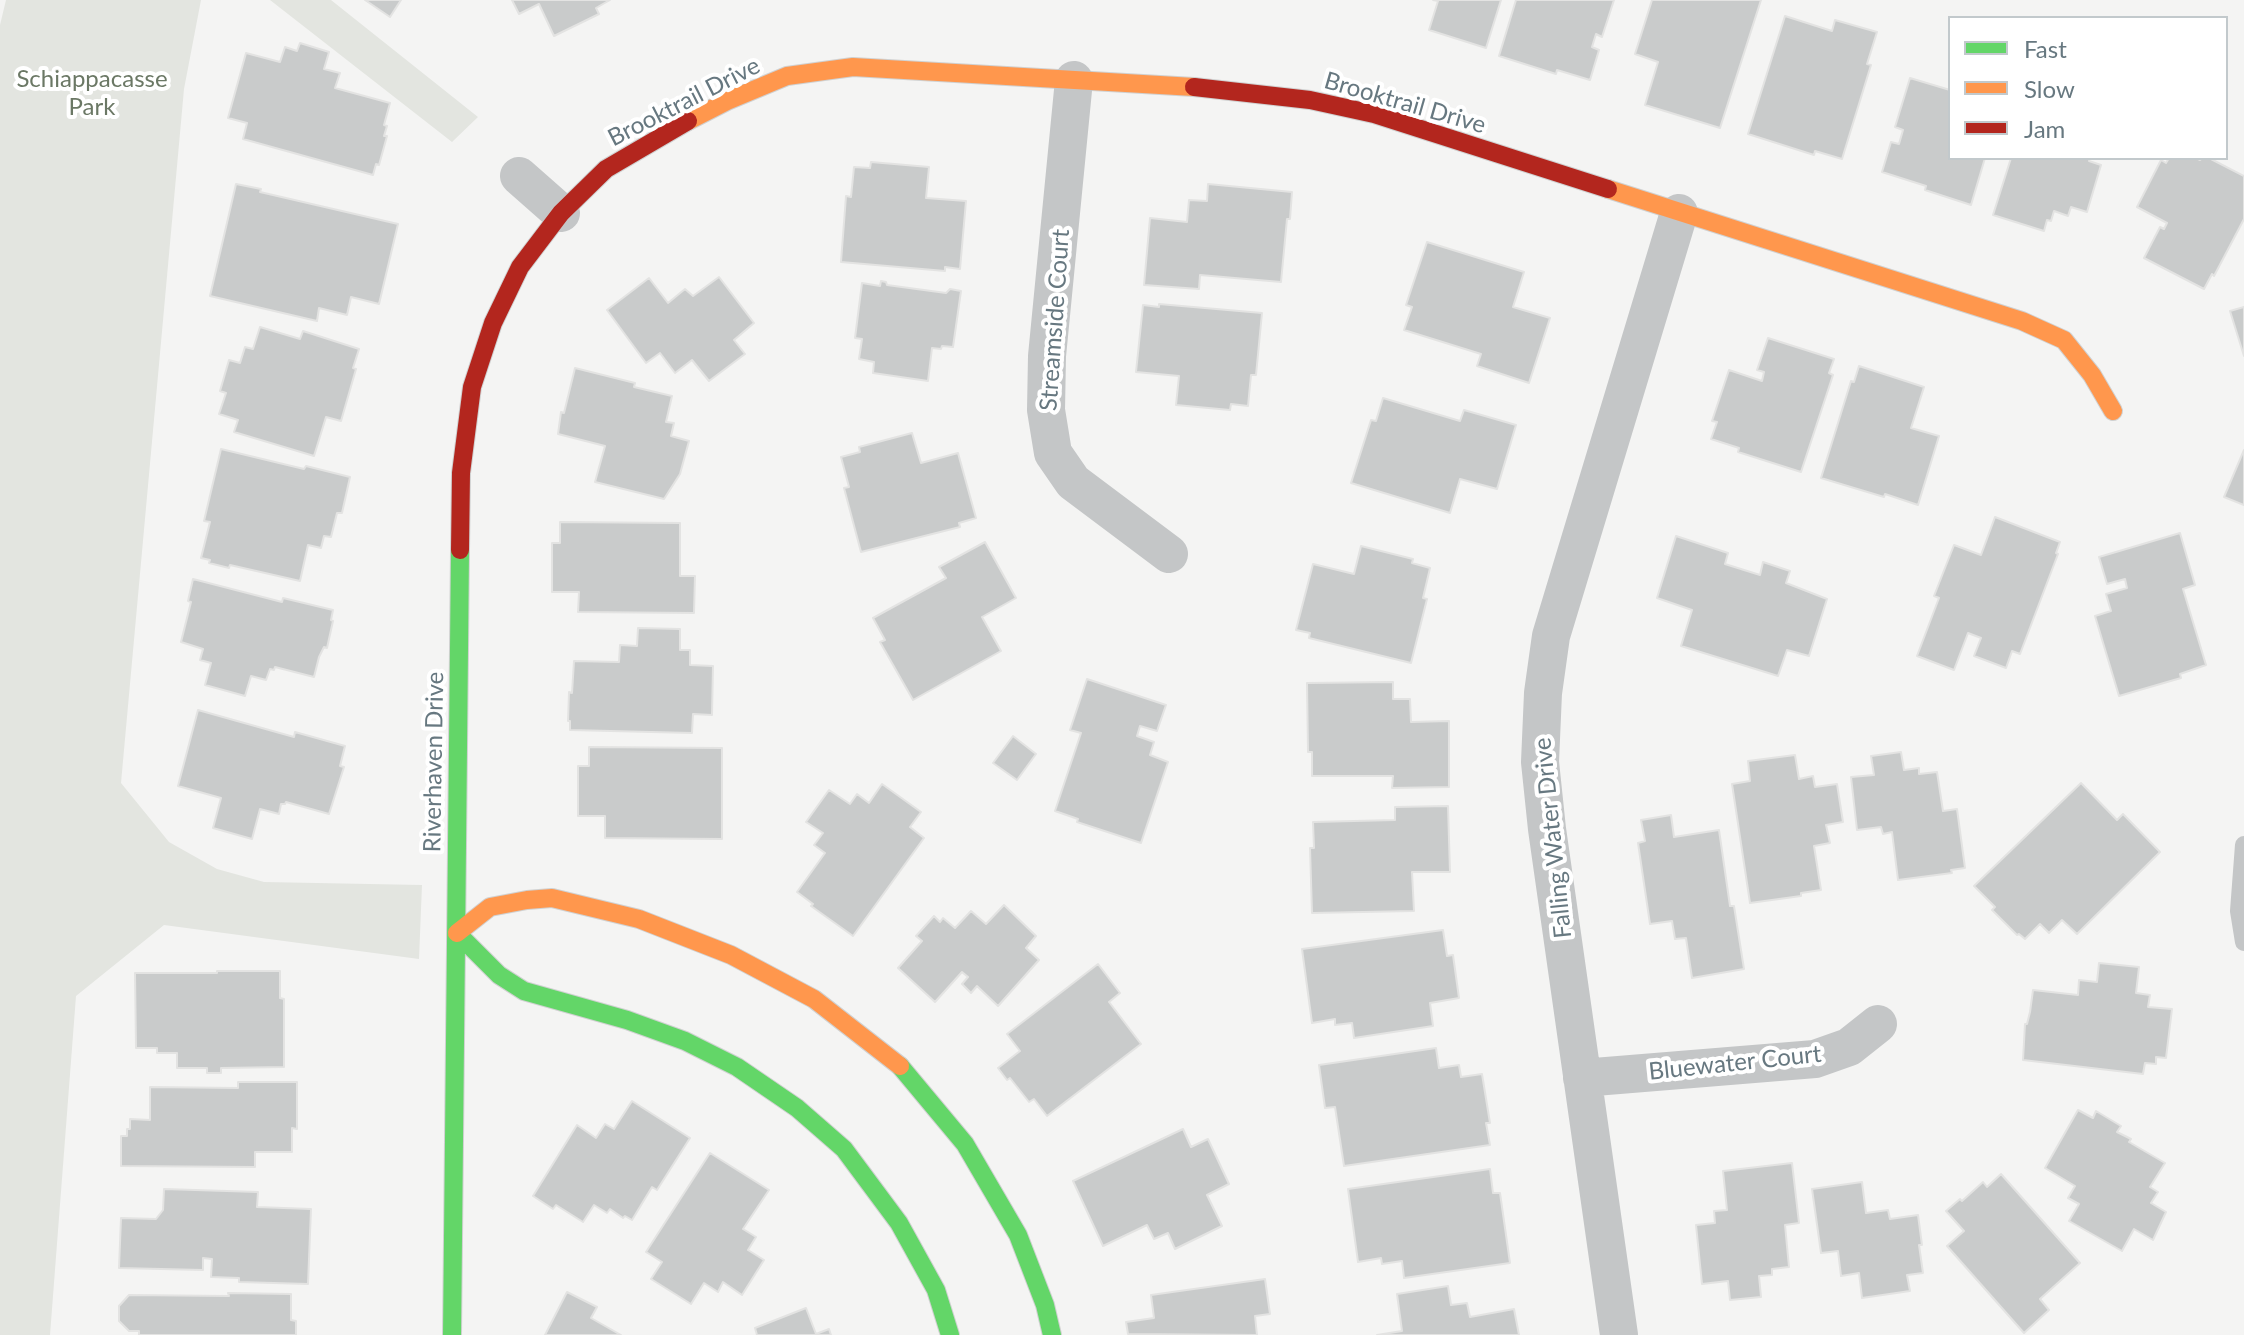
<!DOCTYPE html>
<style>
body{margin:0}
#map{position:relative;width:2244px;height:1335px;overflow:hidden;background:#f4f4f3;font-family:Lato,sans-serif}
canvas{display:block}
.legend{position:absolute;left:1948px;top:16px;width:280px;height:144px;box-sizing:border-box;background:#fff;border:2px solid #c2c9cc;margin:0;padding:10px 14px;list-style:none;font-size:24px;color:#677880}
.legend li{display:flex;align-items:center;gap:16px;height:40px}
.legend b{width:40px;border:2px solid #c2c9cc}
</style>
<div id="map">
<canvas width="2244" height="1335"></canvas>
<ul class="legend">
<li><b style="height:10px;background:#63d668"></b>Fast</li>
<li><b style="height:10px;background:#ff974d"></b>Slow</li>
<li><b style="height:10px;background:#b3261e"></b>Jam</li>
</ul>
</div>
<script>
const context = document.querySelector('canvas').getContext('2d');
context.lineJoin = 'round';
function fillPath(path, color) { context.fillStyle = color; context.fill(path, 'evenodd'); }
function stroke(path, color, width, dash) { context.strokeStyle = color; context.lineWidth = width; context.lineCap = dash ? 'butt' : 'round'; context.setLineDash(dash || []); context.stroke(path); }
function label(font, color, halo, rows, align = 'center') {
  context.font = font + ' Lato,sans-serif'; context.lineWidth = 8; context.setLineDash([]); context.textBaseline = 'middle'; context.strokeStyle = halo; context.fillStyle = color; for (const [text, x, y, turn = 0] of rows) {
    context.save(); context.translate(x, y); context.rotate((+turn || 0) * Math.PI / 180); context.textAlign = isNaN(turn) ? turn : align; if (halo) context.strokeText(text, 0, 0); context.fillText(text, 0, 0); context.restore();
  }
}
fillPath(new Path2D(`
 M6,0H201L184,89L121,783L169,842L217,869L264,882L422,885L419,959L164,925L76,996L50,1335H0V25Z
 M270,0H331L478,117L452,142Z`), '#e3e5e0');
const building = new Path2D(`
 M365,0H401L390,17Z
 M512,0H610L596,8L599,14L554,36L539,4L519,14Z
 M1433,0H1501L1486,48L1429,30L1438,1Z
 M1516,0H1614L1602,37L1596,34L1592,47L1599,50L1590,80L1557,70L1556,74L1499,56Z
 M1652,0H1761L1720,128L1645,105L1658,62L1635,54Z
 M1785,16L1832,31L1835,20L1877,32L1867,64L1871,65L1842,159L1815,151L1814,155L1748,134Z
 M300,43L329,52L324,69L340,73L335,88L390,103L384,125L387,126L384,136H387L379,165L376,164L373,175L243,139L247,123L228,118L246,53L280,62L285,47L297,51Z
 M1910,78L1950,90V158H1985L1971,205L1925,190L1926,186L1882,172L1891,142L1899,144L1903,130L1895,127Z
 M2011,158H2090L2089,161L2101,165L2087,212L2071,207L2068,216L2054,211L2051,221L2047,220L2044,231L1993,215Z
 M2169,158H2196L2200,160L2202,158H2209L2244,176V219L2214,276L2212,274L2204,289L2144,258L2160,227L2164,229L2167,223L2137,207L2161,160L2166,163Z
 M871,162L929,167L926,198L966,201L960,269L945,267V271L841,262L846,196L851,197L854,167L870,168Z
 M236,184L261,189L260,192L398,224L379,304L351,297L347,315L319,308L317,321L210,296Z
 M1208,184L1292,192L1290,219H1287L1281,282L1200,275L1199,289L1144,285L1150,218L1187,222L1189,200L1207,201Z
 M1427,242L1524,272L1513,307L1550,318L1529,383L1477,366L1481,354L1404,330L1412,307L1406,305Z
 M719,277L754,323L734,340L745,354L709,381L692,360L675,373L660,353L646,363L607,310L649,278L668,303L685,289L693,296Z
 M881,281L886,282L887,285L946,293L950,289L961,291L953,347L942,346L941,349L932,348L928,381L873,373L874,362L859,359L862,339L855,338L862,283L880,286Z
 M1159,304L1262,313L1256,375H1251L1248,406L1231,404L1230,410L1176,405L1179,376L1136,372L1143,305L1159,307Z
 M2244,307V356L2230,311Z
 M260,327L300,339L303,331L359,349L353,368L356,369L341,421L326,417L314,456L234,432L238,420L219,414L226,393L220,391L229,360L240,363L245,347L253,349Z
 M1768,338L1834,359L1829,373L1833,375L1801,472L1738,452L1739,448L1711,439L1717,422L1712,421L1729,370L1762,381L1764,372L1757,370Z
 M1859,366L1924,387L1911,428L1939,436L1918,505L1885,494L1884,497L1821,478L1851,381L1854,382Z
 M575,368L635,383L634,387L672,396L666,422L674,423L671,436L689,441L680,474L664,499L595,482L605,446L558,434L561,412L564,413Z
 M1383,398L1460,421L1464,410L1516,425L1497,489L1460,479L1450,513L1351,483L1371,420L1376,421Z
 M912,433L921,463L958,453L976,518L959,523L960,527L861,552L844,488L849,487L841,457L860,452L859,447Z
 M221,449L304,469L306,466L350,477L342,513H337L331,537L324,536L321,548L308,545L300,581L230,565L229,568L209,563L210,560L201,558L210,522L204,521Z
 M2244,450V505L2224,497Z
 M1995,517L2060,542L2056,553L2058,554L2020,654L2012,651L2006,668L1974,656L1981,638L1968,633L1954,670L1917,656L1939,598L1934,596L1954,545L1981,555Z
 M560,522L680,523V576H695L694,613L578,612L579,592H552V543H560Z
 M2180,533L2195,585L2183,589L2206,665L2180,674L2181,678L2119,696L2095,616L2111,611L2106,594L2127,588L2125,579L2107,584L2099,557Z
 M1676,536L1728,553L1725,564L1760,575L1763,562L1790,571L1786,583L1827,599L1809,656L1787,650L1778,676L1681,646L1692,610L1657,598Z
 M985,542L1016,598L982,617L1001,651L913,700L880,642L885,640L873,618L946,578L939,567Z
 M1361,546L1413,559L1412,563L1430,568L1423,598L1427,599L1411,663L1309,638L1310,633L1296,630L1313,564L1354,574Z
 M193,579L282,602L283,598L333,610L331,620L333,621L327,648L324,647L319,657L314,677L275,667L274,670L270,669L266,680L251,676L245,696L205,685L211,663L200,660L203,649L181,642L191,602L188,601Z
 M638,628L680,629V650H690V665L713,666L712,715L693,714L692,733L570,730V721H568L569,692L572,693L574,661L619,662L620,645L637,646Z
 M1087,679L1166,705L1157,731L1140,726L1137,736L1154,742L1150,755L1168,762L1141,843L1077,822L1078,819L1055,811L1081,733L1070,730Z
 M1393,682V699H1410L1411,722L1449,721V787L1392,788L1393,776H1312V752H1308L1307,683Z
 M198,710L294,737L295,732L345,746L340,766L344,767L329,814L286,802L285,804H281L279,814L260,809L252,839L213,828L221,798L178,786Z
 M1013,736L1036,754L1017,780L993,763Z
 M589,747L722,748V839L605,838V816H578V766H589Z
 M1901,752L1904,770L1919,768V774L1937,772L1943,811L1957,809L1965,868L1951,870L1952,873L1898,880L1892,832L1883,834L1881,827L1857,830L1851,777L1874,775L1871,756Z
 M1795,755L1799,779L1813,776L1815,787L1837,784L1843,822L1826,825L1830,843L1814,846L1821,890L1801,893V896L1750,903L1732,784L1750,781L1748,761Z
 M2081,783L2117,820L2123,814L2160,852L2077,934L2062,920L2049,933L2040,924L2025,939L2019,934L2017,935L1992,910L1995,907L1974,886Z
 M882,784L921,812L910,827L924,838L853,936L811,906L813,904L797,892L825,853L814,845L823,833L806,822L829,790L850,804L857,794L869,803Z
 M1448,806L1450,872H1412L1414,911L1312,913L1310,848H1314L1313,822L1395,820V807Z
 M1671,815L1674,837L1719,830L1730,906H1734L1744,969L1692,978L1686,938L1675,939L1672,921L1650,924L1638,843L1645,841L1641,820Z
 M1004,905L1036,936L1026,948L1039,960L998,1006L977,986L971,993L962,984L968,977L962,972L935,1002L898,968L922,941L916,936L934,916L940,922L943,918L955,928L971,911L986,924Z
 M1443,930L1447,956L1453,955L1459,998L1430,1003L1433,1026L1354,1038L1352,1023L1335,1025V1019L1312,1023L1302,949Z
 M2099,963L2139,967L2136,993L2150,995L2148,1007L2172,1009L2166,1058L2156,1057V1064L2145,1063L2143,1074L2023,1060L2025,1024H2027L2030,1012L2033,990L2078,995L2079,980L2097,982Z
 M1098,964L1120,993L1109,1002L1141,1044L1047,1116L1034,1099L1029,1102L1010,1078L1007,1080L998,1068L1020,1051L1007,1034Z
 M217,971H280V998L284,999V1067L221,1068V1073H207V1068H177V1053H157V1048H136L135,973H217Z
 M1436,1048L1439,1068L1459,1065L1461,1077L1482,1074L1490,1123H1486L1490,1145L1344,1166L1335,1107L1325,1108L1319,1065Z
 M238,1082H297V1129L292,1128V1152H255V1167L121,1166V1136H127V1129H130V1119L150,1120V1087L238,1088Z
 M632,1101L690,1138L657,1190L652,1187L632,1220L625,1216L623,1218L610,1209L607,1213L594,1205L583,1222L556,1205L553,1209L533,1196L577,1125L596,1138L605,1124L614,1129Z
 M2078,1110L2093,1118L2096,1111L2121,1126L2117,1132L2131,1139L2129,1142L2165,1163L2150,1187L2158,1192L2151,1203L2166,1212L2153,1240L2134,1229L2122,1251L2069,1221L2079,1204L2068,1198L2075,1186L2045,1168Z
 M1183,1129L1191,1147L1208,1139L1229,1184L1207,1195L1222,1226L1175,1249L1168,1233L1154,1239L1147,1225L1103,1246L1073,1181Z
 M710,1153L769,1190L743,1229L756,1237L748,1250L764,1260L742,1295L723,1282L718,1292L704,1283L691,1304L651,1279L662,1262L646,1252Z
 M1792,1163L1799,1223L1785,1225L1789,1267L1772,1269V1275L1759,1276L1761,1297L1730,1300L1728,1281L1702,1284L1696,1225L1715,1223L1714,1211L1727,1210L1723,1171Z
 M1490,1169L1493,1193H1500L1510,1263L1404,1278L1402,1261L1382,1264L1381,1258L1358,1262L1348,1189Z
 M2001,1174L2080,1263L2040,1299L2049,1310L2024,1333L1947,1246L1964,1231L1946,1211L1960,1199L1962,1201L1983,1182L1987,1187Z
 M1862,1182L1866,1213L1888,1210L1890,1219L1918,1215L1922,1245H1919L1923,1273L1907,1275L1910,1291L1862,1298L1859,1273L1841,1276L1838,1251L1821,1253L1812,1189Z
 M164,1189L258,1192L257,1207L311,1209L308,1284L239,1282V1278L211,1277L212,1259L203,1258V1270L119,1268L121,1218L156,1219L163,1210Z
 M1265,1279L1270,1314L1255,1316L1257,1335L1128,1334L1126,1322L1154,1318L1151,1295Z
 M1448,1286L1451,1305L1467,1303L1470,1317L1514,1309L1519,1335H1377L1402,1331L1397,1294Z
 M567,1292L597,1307L591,1318L621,1335H545Z
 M228,1293L291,1294V1320L296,1321V1335H139V1331H129L119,1321V1306L129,1295L229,1296Z
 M806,1308L816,1334L829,1329L831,1335H757L755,1328Z`);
fillPath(building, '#c9cbcb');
stroke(building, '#e3e3e2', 2);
const fast = new Path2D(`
 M457,933L499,975L524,991L627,1020L685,1041L737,1067L797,1108L844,1149L899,1223L936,1290L950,1335
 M900,1066L965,1144L1018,1235L1045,1305L1052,1335
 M452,1335L460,550`);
const slow = new Path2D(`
 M688,121L727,101L787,76L853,67L1194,87
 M1608,189L2022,321L2064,340L2092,375L2113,411
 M457,933L490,907L527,900L552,898L639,919L731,955L814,999L900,1066`);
const jam = new Path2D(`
 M1194,87L1310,100L1374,114L1608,189
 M460,550L461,473L472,387L493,323L520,267L561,213L606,169L688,121`);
stroke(fast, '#d0d1d1', 20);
stroke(slow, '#d0d1d1', 20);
stroke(jam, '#d0d1d1', 20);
stroke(new Path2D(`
 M2244,845L2239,911L2244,942`), '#c4c6c7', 18);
stroke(new Path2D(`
 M1074,80L1047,356L1046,410L1053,453L1073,482L1169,554
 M519,176L561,213
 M1582,1078L1815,1059L1849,1047L1878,1024
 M1619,1335L1547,829L1540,762L1543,693L1551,636L1679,213`), '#c4c6c7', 38);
stroke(fast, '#63d668', 18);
stroke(slow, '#ff974d', 18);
stroke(jam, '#b3261e', 18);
label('24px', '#6b7865', '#fff', [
 ["Schiappacasse",92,79],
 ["Park",92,107]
]);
label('24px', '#677880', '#fff', [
 ["Brooktrail Drive",684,102,-27],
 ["Brooktrail Drive",1405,103,16],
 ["Streamside Court",1055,320,-86],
 ["Riverhaven Drive",434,762,-89],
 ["Falling Water Drive",1553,838,-96],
 ["Bluewater Court",1735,1063,-6]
]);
</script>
